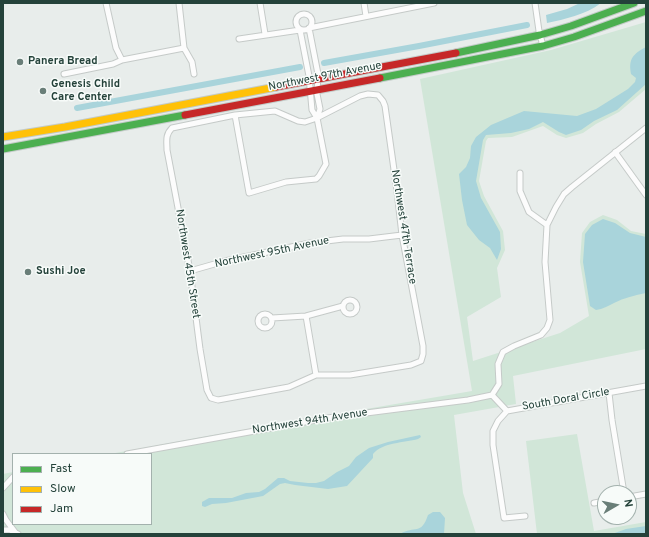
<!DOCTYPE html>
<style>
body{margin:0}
#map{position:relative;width:649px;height:537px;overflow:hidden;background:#e8edeb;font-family:Overpass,sans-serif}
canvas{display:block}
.frame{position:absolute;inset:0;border:4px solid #24423a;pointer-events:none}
.legend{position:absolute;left:12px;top:453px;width:140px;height:72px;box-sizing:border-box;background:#f7fbf9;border:1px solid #a3b1ad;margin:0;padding:5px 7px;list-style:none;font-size:12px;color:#24423a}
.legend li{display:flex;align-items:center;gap:8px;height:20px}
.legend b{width:20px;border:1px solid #a3b1ad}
.north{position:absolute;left:597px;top:485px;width:40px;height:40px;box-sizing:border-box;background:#f7fbf9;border:1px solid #a3b1ad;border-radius:50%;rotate:81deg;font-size:11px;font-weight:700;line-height:16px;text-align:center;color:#24423a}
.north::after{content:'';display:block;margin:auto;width:14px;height:18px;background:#697e78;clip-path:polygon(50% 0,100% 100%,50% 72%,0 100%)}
</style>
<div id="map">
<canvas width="649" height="537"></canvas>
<div class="frame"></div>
<ul class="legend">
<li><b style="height:5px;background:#4caf50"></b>Fast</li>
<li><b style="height:5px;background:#ffc107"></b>Slow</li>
<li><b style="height:5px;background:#c62828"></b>Jam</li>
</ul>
<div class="north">N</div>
</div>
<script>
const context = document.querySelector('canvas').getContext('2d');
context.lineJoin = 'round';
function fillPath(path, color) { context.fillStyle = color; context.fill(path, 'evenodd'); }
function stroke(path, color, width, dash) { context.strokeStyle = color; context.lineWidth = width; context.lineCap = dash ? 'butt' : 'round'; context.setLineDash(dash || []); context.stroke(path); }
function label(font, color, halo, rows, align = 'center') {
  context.font = font + ' Overpass,sans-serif'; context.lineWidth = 3; context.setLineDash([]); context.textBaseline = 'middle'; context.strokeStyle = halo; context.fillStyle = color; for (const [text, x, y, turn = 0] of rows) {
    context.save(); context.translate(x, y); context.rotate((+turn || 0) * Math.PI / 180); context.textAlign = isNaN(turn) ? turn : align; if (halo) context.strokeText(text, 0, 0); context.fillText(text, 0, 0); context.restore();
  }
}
fillPath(new Path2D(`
 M646,22V89L619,112L596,124L583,133L566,138L557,135L543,126L512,137L488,138L486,141L479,181L484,196L503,231L505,250L497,268L501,297L467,317L473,361L560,333L589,316L580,262L582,233L590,222L603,215L617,220L631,231L646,234V349L513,376L516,404L454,415L463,493L476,534H3V474L13,472V524H151V454H110L213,435L472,391L420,79L551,50Z
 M577,434L594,531L646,522V534H537L526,441Z`), '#d1e6d8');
fillPath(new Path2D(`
 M580,3H601C585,15 565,19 547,23L546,15L567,9Z
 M646,47V84L617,110L594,121L581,130L566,135L559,132L543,122L529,129L511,133L486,135L483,140L476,181L481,198L500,232L501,249L497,260L490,248L479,240L467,225L462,200L459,174L466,167L470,158L471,146L476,137L491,125L524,111L577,116L596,109L628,89L635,82L636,78L631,74C628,59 633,54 646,47Z
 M603,219L615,223L630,233L646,237V293C635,295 624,298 614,303C608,306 603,309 596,310L590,306L583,262L585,234L592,225Z
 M420,435L421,437L418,439C404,443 383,442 373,454V458L347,486L328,489L295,485L285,483L280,484L263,496L226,503L212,504L205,507L202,506V502L209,498H232L246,493L259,492L265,489L278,478H284L290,481L308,483H316L324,481L337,472L349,466L356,457L369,448L388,442Z
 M433,512H440L445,518L444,534H400C415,525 421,536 428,515Z
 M646,526V534H612L626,529Z`), '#a9d4db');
stroke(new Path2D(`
 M324,63L419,46L527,25
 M77,108L300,67`), '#a9d4db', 6);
const street = new Path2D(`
 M106,3L116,48L122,60
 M179,3L184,48L192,62L194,74
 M260,3L265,34
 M364,3L366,16
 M535,3L539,31L543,46
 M296 22a8 8 0 1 1 16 0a8 8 0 1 1-16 0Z
 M239,39L300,30L309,76L312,110L317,118L320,109L317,94L318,74L309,28L434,3
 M64,74L113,64L122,60L184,48
 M368,94L378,95L383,101L385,106L397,191L402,235L423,346V354L421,361L411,365L350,375H316L289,387L218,400L211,398L207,390L200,349L190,271L167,150C167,141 165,135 172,128L235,115L275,111L298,121L305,122L317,118L360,96Z
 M235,115L249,193L286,182L316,179L319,176L326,164L317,118
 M615,152L646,195
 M520,173V191L529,212L547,225
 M190,271L225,261L310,243L343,239H369L402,235
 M343 307a7 7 0 1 1 14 0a7 7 0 1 1-14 0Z
 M258 321a7 7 0 1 1 14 0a7 7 0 1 1-14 0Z
 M306,316L316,375
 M272,318L306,316L343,306
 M609,393L612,420L624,493
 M492,395L499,384L498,364L503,352L514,346L541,335L547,328L550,320L545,262L547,225L556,207L564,194L572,187L646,128
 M492,395L507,411L646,386
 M507,411L498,421L493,431V445L504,518L525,516
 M127,454L327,418L468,400L492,395
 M3,488L13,477
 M629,497L646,494
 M594,503L605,501
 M3,514L6,520L15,532
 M3,530H10L18,534`);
const fast = new Path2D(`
 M456,53L540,35L571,26L634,3
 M380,78L543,46L574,37L646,11
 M3,149L185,115`);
const slow = new Path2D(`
 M3,137L65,127L276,87`);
const jam = new Path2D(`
 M276,87L456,53
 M185,115L380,78`);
stroke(street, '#c5cac8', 7);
stroke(fast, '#c3cbc8', 9);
stroke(slow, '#c3cbc8', 9);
stroke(jam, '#c3cbc8', 9);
stroke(street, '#fcfcfc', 5);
stroke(fast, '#4caf50', 7);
stroke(slow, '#ffc107', 7);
stroke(jam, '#c62828', 7);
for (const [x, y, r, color] of [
 [20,62,4,"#697e78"],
 [43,91,4,"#697e78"],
 [28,272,4,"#697e78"]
]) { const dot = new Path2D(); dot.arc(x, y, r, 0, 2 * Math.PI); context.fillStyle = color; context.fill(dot); stroke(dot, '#f7fbf9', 1.5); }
label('bold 11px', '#24423a', '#f7fbf9', [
 ["Panera Bread",28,62],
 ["Genesis Child",51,85],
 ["Care Center",51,98],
 ["Sushi Joe",36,272]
], 'left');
label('11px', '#24423a', '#f7fbf9', [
 ["Northwest 97th Avenue",325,77,-11],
 ["Northwest 47th Terrace",403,227,81],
 ["Northwest 95th Avenue",272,253,-12],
 ["Northwest 45th Street",187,264,81],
 ["South Doral Circle",566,400,-10],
 ["Northwest 94th Avenue",310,422,-9]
]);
</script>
